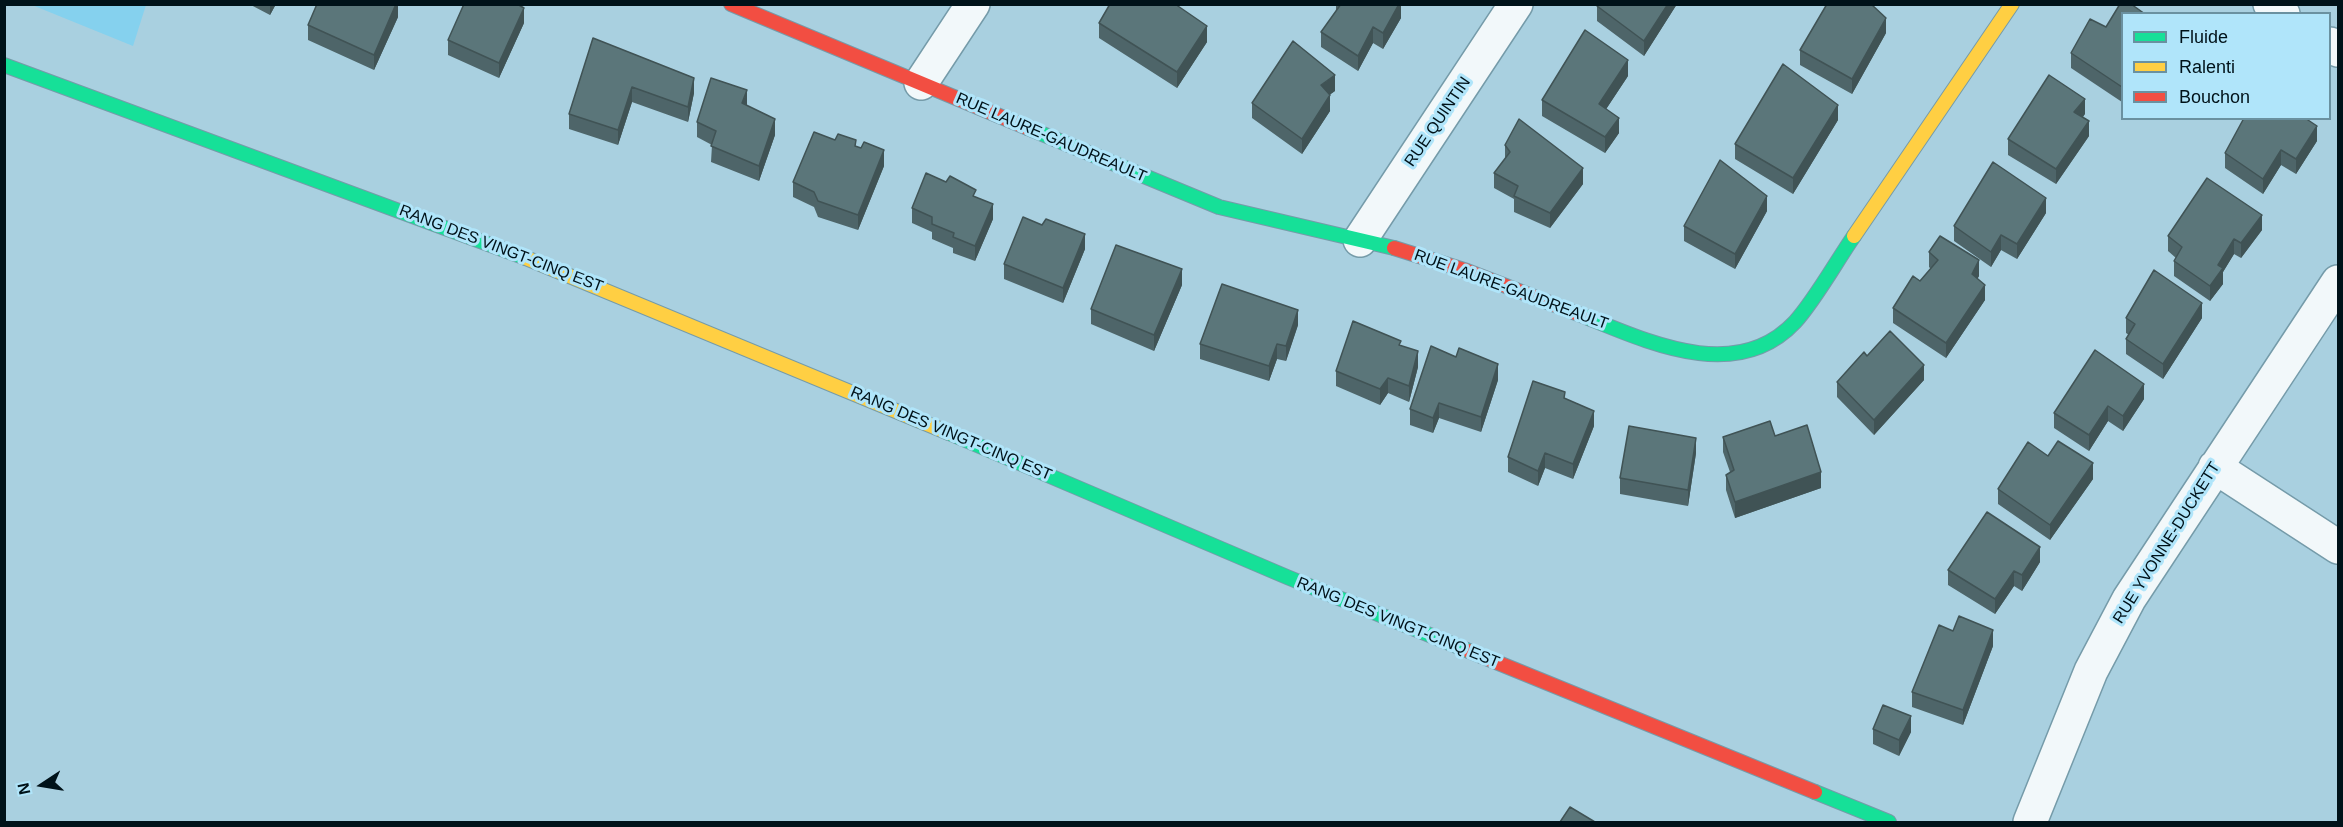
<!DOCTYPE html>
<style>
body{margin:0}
#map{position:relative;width:2343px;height:827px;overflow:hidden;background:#a9d0e0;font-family:Helvetica,sans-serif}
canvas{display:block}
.frame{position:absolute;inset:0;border:6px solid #001219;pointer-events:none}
.legend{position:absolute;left:2121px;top:12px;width:210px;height:108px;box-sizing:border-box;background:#b0e5fa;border:2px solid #6a91a0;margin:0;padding:8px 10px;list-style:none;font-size:18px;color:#001219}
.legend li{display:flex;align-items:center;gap:12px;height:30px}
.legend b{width:30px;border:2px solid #6a91a0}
.north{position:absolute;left:12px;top:755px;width:60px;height:60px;-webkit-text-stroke:4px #b0e5fa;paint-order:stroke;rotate:258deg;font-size:16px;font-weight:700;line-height:24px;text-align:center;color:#001219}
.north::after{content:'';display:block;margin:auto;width:21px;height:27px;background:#001219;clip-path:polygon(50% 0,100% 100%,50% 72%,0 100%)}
</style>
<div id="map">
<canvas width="2343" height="827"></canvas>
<div class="frame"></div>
<ul class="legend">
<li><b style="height:8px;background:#16e098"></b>Fluide</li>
<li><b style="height:8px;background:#ffcf43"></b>Ralenti</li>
<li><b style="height:8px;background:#f24e42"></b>Bouchon</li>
</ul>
<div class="north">N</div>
</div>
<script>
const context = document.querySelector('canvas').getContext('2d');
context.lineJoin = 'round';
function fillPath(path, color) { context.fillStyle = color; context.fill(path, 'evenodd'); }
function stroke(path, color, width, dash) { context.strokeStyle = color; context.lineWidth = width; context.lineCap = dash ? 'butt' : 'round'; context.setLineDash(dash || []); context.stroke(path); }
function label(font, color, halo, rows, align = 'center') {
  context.font = font + ' Helvetica,sans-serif'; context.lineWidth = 6; context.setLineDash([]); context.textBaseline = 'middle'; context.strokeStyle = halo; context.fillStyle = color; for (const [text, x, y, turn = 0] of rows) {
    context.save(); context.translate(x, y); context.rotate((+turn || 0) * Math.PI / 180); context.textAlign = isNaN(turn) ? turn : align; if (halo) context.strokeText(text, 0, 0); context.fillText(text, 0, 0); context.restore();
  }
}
fillPath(new Path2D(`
 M32,5L146,4V5L133,46Z`), '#85d1ee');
const street = new Path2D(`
 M2270,4L2283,14
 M2330,44L2338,50
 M921,83L973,4
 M1360,240L1516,4
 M2215,467L2338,547
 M2030,822L2091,671L2129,599L2338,282`);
const fast = new Path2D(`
 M4,65L526,258
 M1028,128L1219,207L1394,248
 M1581,315C1646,341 1736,385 1795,322C1815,300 1836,262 1854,236
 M949,433L1287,577L1469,651
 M1815,792L1889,822`);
const slow = new Path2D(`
 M1854,236L2012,4
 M526,258L949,433`);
const jam = new Path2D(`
 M731,4L1028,128
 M1394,248L1467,271L1581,315
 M1469,651L1815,792`);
stroke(street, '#759ba9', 36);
stroke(fast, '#759ba9', 16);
stroke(slow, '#759ba9', 16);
stroke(jam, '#759ba9', 16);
stroke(street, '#f2f8fa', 33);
stroke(fast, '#16e098', 14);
stroke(slow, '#ffcf43', 14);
stroke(jam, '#f24e42', 14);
fillPath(new Path2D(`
 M249,4H276L270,15Z
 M398,4V17L374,70L308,40V25Z
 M1336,4H1401V18L1383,49L1373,43L1358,71L1321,47V32L1336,12Z
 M1677,4L1644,56L1597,21V6Z
 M2122,14V102L2071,68V53Z
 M524,23L499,78L448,55V40Z
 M1099,23L1207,42L1177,88L1099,38Z
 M1886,33L1852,94L1800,65V50Z
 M593,38L694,93L688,122L632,102L618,145L569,129V114Z
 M1628,76L1606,109L1619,133L1605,153L1542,116V100Z
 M1335,91L1329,95L1330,111L1302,154L1252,118V103Z
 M747,106L775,135L759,181L711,162L712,145L697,137V122Z
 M2085,114L2083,117L2089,136L2056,184L2008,155V139Z
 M1838,120L1793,194L1735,159V144Z
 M2317,141L2296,174L2281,165L2263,194L2225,168V153Z
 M1505,145L1583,184L1550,228L1514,212V199L1494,188V173L1505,159Z
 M856,147L884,166L858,230L818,217L814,207L793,197V182Z
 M976,197L993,219L975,261L953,253V248L932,239V232L912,223V208Z
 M1767,211L1735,269L1684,241V226Z
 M2046,213L2017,259L2001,250L1991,267L1954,241V226Z
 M1042,225L1085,249L1063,303L1004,279V264Z
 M2262,230L2241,258L2234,254L2223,272V284L2210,301L2174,276V261L2176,258L2168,251V236Z
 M1929,252L1979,276L1977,279L1985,300L1946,358L1893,323V308L1920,281L1931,269L1929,267Z
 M1182,285L1154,351L1091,324V309Z
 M2126,318H2202L2163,379L2126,354V339L2129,335L2126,333Z
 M1298,325L1286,361L1277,359L1269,381L1200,359V344Z
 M1401,346L1418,367L1409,402L1388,393L1380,405L1336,386V371Z
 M1867,356L1924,380L1874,435L1837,397V382Z
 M1498,380L1481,432L1439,418L1433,433L1410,425V409Z
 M1565,399L1594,426L1573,479L1545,468L1538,486L1508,472V457Z
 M2144,399L2123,431L2108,421L2089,451L2054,428V413Z
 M1775,436L1821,488L1735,518L1726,490V475L1730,472L1723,452V437Z
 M1696,453L1688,506L1620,494V478Z
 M2048,456L2093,479L2050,540L1998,504V489Z
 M2040,562L2022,591L2014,586L1995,614L1948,585V570Z
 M1953,631L1993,646L1963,725L1912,707V692Z
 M1873,729L1911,732L1899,756L1873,744Z`), '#4e6569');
fillPath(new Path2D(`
 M270,4H276L270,15Z
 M396,4H398V17L374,70V55Z
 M1399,4H1401V18L1383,49V33Z
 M1668,4H1677L1644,56V41Z
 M524,8V23L499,78V63Z
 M1886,18V33L1852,94V79Z
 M1207,26V42L1177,88V72Z
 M1373,27V43L1358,71V56Z
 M1628,60V76L1599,120V104Z
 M1335,75V91L1321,101V85Z
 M694,78V93L688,122V107Z
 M632,87V102L618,145V130Z
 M747,90V106L742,103Z
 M1330,95V111L1302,154V139Z
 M2085,99V114L2074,127V112Z
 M1838,105V120L1793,194V178Z
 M1619,118V133L1605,153V137Z
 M775,119V135L759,181V166Z
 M2089,121V136L2056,184V169Z
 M2317,126V141L2296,174V159Z
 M884,150V166L858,230V215Z
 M2281,150V165L2263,194V179Z
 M1583,168V184L1550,228V213Z
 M1767,196V211L1735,269V254Z
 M2046,198V213L2017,259V244Z
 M993,204V219L975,261V246Z
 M2262,215V230L2241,258V243Z
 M1085,234V249L1063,303V288Z
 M2001,235V250L1991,267V252Z
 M2234,239V254L2223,272V284L2210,301V286L2218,265Z
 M1979,260V276L1972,289V274Z
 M1182,269V285L1154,351V335Z
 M1985,285V300L1946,358V343Z
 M2202,303V318L2163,379V364Z
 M1298,310V325L1286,361V346Z
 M1277,344V359L1269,381V366Z
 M1418,351V367L1409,402V386Z
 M1498,364V380L1481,432V417Z
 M1924,365V380L1874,435V420Z
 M1388,378V393L1380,405V389Z
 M2144,384V399L2123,431V416Z
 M1439,403V418L1433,433V418Z
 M2108,406V421L2089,451V435Z
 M1594,411V426L1573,479V464Z
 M1696,438V453L1688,506V490Z
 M1545,453V468L1538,486V471Z
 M2093,463V479L2050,540V525Z
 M1821,472V488L1735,518V502Z
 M2040,547V562L2022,591V575Z
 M2014,571V586L1995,614V599Z
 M1993,630V646L1963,725V710Z
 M1911,716V732L1899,756V740Z`), '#405355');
const building = new Path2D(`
 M317,4H396L374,55L308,25Z
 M464,4H517L524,8L499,63L448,40Z
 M1110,4H1175L1207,26L1177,72L1099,23Z
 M1341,4H1399L1383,33L1373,27L1358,56L1321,32Z
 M1598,4H1668L1644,41L1597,6Z
 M1827,4H1871L1886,18L1852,79L1800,50Z
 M2120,4H2131L2145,14H2122V87L2071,53L2090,19L2106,27Z
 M1585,30L1628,60L1599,104L1619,118L1605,137L1542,100Z
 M593,38L694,78L688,107L632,87L618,130L569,114Z
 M1293,41L1335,75L1321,85L1330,95L1302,139L1252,103Z
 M1783,64L1838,105L1793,178L1735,144Z
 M2049,75L2085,99L2074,112L2089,121L2056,169L2008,139Z
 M711,78L747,90L742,103L775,119L759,166L711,146L716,131L697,122Z
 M2244,118H2305L2317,126L2296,159L2281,150L2263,179L2225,153Z
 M1519,119L1583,168L1550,213L1514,196L1518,186L1494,173L1510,152L1505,145Z
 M814,132L835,140L838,134L856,140L855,146L861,148L864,142L884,150L858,215L818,201L814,192L793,182Z
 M1720,160L1767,196L1735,254L1684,226Z
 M1993,162L2046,198L2017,244L2001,235L1991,252L1954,226Z
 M926,173L946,182L950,176L976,190L973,196L993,204L975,246L953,237L954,233L932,224V217L912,208Z
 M2207,178L2262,215L2241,243L2234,239L2218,265L2223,268L2210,286L2174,261L2182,247L2168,236Z
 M1023,217L1042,225L1046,219L1085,234L1063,288L1004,264Z
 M1940,236L1979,260L1972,274L1985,285L1946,343L1893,308L1913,276L1920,281L1938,260L1929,252Z
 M1116,245L1182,269L1154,335L1091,309Z
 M2154,270L2202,303L2163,364L2126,339L2135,324L2126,318Z
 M1222,284L1298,310L1286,346L1277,344L1269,366L1200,344Z
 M1353,321L1401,341L1399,345L1418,351L1409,386L1388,378L1380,389L1336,371Z
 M1890,331L1924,365L1874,420L1837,382L1864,352L1867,356Z
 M1431,346L1456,357L1459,348L1498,364L1481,417L1439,403L1433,418L1410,409Z
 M2095,350L2144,384L2123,416L2108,406L2089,435L2054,413Z
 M1533,381L1565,392L1564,398L1594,411L1573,464L1545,453L1538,471L1508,457Z
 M1770,421L1775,436L1807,425L1821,472L1735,502L1726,475L1734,470L1723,437Z
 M1629,426L1696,438L1688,490L1620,478Z
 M2058,441L2093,463L2050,525L1998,489L2028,442L2048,456Z
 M1987,512L2040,547L2022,575L2014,571L1995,599L1948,570Z
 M1959,616L1993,630L1963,710L1912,692L1939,625L1953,631Z
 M1883,705L1911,716L1899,740L1873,729Z
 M1570,807L1595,822H1560Z`);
fillPath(building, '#5b767a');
stroke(building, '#405355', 1.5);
label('16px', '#001219', '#b0e5fa', [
 ["RUE QUINTIN",1438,122,-56],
 ["RUE LAURE-GAUDREAULT",1051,138,23],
 ["RANG DES VINGT-CINQ EST",501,249,21],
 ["RUE LAURE-GAUDREAULT",1511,290,20],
 ["RANG DES VINGT-CINQ EST",951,434,23],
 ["RUE YVONNE-DUCKETT",2167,543,-58],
 ["RANG DES VINGT-CINQ EST",1398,623,22]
]);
</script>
